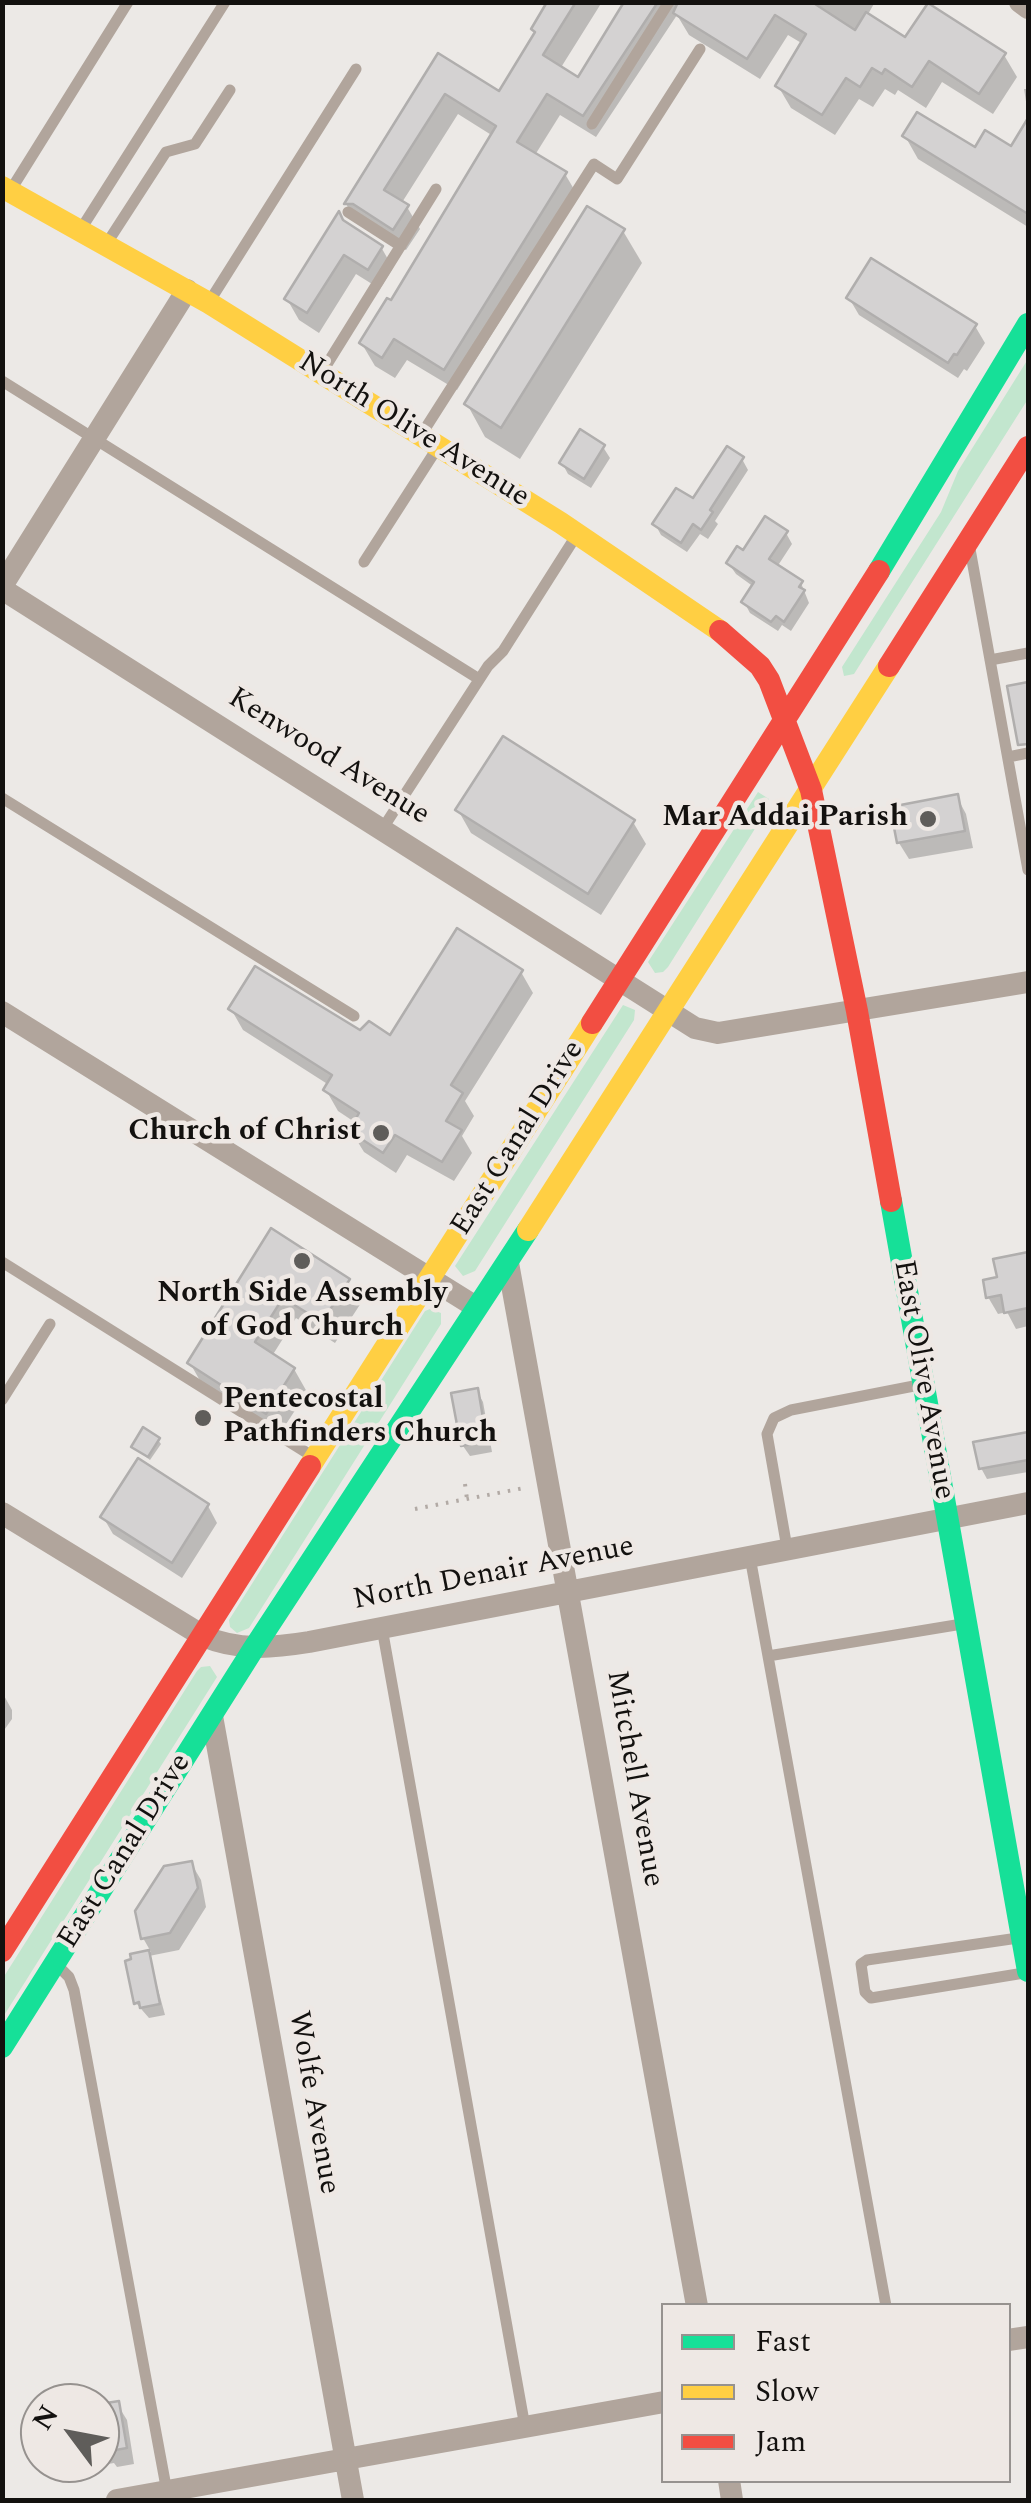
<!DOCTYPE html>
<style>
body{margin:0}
#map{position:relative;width:1031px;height:2503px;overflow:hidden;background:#ece9e6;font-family:Spectral,serif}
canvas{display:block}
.frame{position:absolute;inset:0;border:5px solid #13110f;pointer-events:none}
.legend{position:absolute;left:661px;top:2303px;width:350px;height:180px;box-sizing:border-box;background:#eee8e4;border:2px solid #96928f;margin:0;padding:12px 18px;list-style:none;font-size:30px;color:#13110f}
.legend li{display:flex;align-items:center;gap:20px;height:50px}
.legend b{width:50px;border:2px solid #96928f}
.north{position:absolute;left:20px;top:2383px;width:100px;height:100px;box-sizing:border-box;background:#eee8e4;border:2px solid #96928f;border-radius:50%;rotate:302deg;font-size:28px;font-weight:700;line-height:40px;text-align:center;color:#13110f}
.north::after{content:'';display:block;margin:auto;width:35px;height:45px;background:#5f5d5a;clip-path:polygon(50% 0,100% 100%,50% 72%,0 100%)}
</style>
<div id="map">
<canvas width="1031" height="2503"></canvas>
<div class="frame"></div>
<ul class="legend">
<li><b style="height:12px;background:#16e098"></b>Fast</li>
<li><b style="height:12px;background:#ffcf43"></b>Slow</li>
<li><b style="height:12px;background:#f24e42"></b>Jam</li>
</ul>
<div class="north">N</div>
</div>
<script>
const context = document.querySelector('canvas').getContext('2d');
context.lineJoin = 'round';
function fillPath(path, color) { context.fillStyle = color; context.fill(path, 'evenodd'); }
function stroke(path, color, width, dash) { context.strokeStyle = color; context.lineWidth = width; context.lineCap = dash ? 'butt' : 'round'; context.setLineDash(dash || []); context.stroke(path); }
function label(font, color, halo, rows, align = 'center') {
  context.font = font + ' Spectral,serif'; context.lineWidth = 9; context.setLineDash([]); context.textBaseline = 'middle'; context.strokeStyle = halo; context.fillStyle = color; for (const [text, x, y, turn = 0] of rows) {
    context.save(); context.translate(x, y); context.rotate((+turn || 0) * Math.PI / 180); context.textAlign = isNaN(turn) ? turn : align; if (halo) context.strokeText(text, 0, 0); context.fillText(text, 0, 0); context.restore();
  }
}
fillPath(new Path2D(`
 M1028,359V399L854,674L844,676L842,667L941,512L958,471Z
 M758,792L769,799L768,808L668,967L663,972L655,973L648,962Z
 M623,1005L635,1010L634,1020L475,1271L463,1276L455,1266Z
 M430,1309L441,1313V1324L249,1628L237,1633L230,1627L229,1620L425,1311Z
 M210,1666L217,1677L3,2017V1978L197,1671L201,1667Z`), '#c2e6ce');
fillPath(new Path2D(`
 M550,2H602L560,69L579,80L627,2H875L867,16L906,41L1004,55L1017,77L993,114L942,82L926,108L898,90L895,95L885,89L873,107L859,99L835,135L791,108L778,86L803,44L788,35L760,79L689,35L677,15L596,137L560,115L535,155L565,174L578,196L457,390L407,360L395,378L375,366L362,344L392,304L493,136L458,114L401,204L407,207L420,229L406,250L368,226L359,225L346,204L439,56L500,94L536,34Z
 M1024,89H1028V114Z
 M1023,131L1028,134V227L918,159L905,136L976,151L1012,149Z
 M342,222L381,247L393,268L380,289L356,274L319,333L299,320L287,299Z
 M623,231L642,263L520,459L485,437L467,404Z
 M849,298L975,326L985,343L967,371L964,369L958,378L859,315Z
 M603,447L610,458L591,488L568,474L562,463Z
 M742,459L748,470L715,521L718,524L708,539L700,534L687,552L661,535L655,524L694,502Z
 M786,533L792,544L777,567L801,583L809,603L791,631L782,625L778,631L750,613L744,602L754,587L736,574L729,564Z
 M957,797L966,814L973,848L909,859L899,843Z
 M458,810L633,822L646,844L601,915L471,833Z
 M521,972L533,993L465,1101L474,1116L462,1136L472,1153L454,1181L407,1155L396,1173L364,1152L351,1131L356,1123L338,1111L326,1090L329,1085L243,1030L231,1009L390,1038Z
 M272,1232L348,1281L361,1303L335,1343L296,1318L272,1356L294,1369L307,1392L279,1435L203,1386L190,1363Z
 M1028,1255V1326L1016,1329L1007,1312L998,1314L988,1297L999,1279L996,1261Z
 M477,1391L483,1402L492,1452L470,1456L463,1446Z
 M1028,1434V1472L987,1479L981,1468L976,1444Z
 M158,1440L161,1444L150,1460L133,1447Z
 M208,1506L217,1523L182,1578L113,1534L103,1517Z
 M2,1692L12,1710V1719L2,1733Z
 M191,1863L201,1880L206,1907L179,1950L149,1956L165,2015L149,2018L136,2003L133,1956L151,1952L143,1938Z
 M117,2404L127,2420L134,2464L117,2467L114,2463L56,2473L50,2463H100V2407Z`), '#0003');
const building = new Path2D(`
 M547,2H576L543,55L578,77L624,2H658L583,116L547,94L517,142L567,172L444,370L394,339L382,358L359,343L387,298L391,300L496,126L445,94L384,190L409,205L393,230L353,204H344L438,53L499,91L535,32L531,29Z
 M678,2H812L855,30L866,12L905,37L928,3L1006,53L979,94L929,61L912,87L885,69L882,74L872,68L860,87L846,78L822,115L775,86L806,34L775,15L747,59L673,13Z
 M917,112L975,147L985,130L1011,146L1028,118V214L902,136Z
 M587,206L625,229L501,428L464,404Z
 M339,211L343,220L383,246L368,270L344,255L307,313L284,299Z
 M871,258L977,324L957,355L954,354L948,363L846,298Z
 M580,429L605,445L584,479L559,463Z
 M727,446L744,457L710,510L713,512L701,530L693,524L681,543L652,524L676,488L693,498Z
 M765,516L788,531L769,559L803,581L799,587L805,590L784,622L776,616L771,622L741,602L754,582L726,563L737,546L743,550Z
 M1028,682V744L1018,745L1007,686Z
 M503,736L635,820L588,894L455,810Z
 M958,794L965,831L897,843L890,807Z
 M457,928L523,970L451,1085L463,1093L446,1121L462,1130L442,1162L395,1135L383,1153L349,1131L359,1113L323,1090L332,1075L228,1009L255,966L360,1030L369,1021L390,1035Z
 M271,1228L350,1279L322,1322L283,1298L255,1342L295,1368L266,1414L187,1363Z
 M1028,1252V1308L1004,1313L1001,1295L986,1298L983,1280L997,1277L993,1259Z
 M478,1388L487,1442L461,1446L451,1393Z
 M143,1427L160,1438L148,1457L131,1447Z
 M1028,1432V1460L979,1469L973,1442Z
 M138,1458L209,1504L172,1563L100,1517Z
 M192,1861L198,1888L170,1933L141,1939L135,1911L164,1866Z
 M149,1950L160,2004L140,2008L139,2002L134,2004L125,1961L131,1959L130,1954Z
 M119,2401L127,2448L105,2452L104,2447L100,2448V2404Z`);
fillPath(building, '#d4d2d2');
stroke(building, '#b0aead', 2.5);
stroke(new Path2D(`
 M465,1484L467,1499
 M415,1509L524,1488`), '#b2aaa5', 4, [2.5, 8]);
stroke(new Path2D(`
 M592,124L669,2
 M12,188L128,2
 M348,212L401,246
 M81,229L225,2
 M107,243L166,152L195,144L230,90
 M211,299L356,69
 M324,369L436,189
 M2,381L479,679
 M423,432L594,164L617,179L700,49
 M970,549L1028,870
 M364,562L436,450
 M990,660L1028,653
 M1008,757L1028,753
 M2,798L354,1016
 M383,828L488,666L503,651L576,536
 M2,1262L312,1456
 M2,1400L50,1324
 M787,1548L767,1434L774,1418L791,1410L919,1385
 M750,1557L886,2306
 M382,1628L525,2427
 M768,1656L962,1624
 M1018,1938L867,1960L861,1964L865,1992L871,1998L1024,1973
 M57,1965L69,1977L74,1990L167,2492`), '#b1a59c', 11);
stroke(new Path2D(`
 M1020,2L1028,8
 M2,586L187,290
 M2,589L695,1028L718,1033L1028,982
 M2,1012L476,1307
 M508,1263L697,2306
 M2,1513L203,1636C238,1651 272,1648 309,1642L1028,1503
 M212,1716L353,2500
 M1008,2340L1028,2337
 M729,2480L732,2500
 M117,2500L664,2402`), '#b1a59c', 22);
stroke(new Path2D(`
 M879,571L1028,324
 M891,1201L1028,1971
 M2,2047L254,1648L528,1230`), '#16e098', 22);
stroke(new Path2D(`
 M2,187L209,303L561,523L720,631
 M528,1230L889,666
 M310,1466L592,1023`), '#ffcf43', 22);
stroke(new Path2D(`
 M720,631L760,666L769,680L811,790L857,1011L891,1201
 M889,666L1028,447
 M592,1023L879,571
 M2,1951L310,1466`), '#f24e42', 22);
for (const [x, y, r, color] of [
 [928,819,10,"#5f5d5a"],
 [381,1133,10,"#5f5d5a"],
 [302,1261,10,"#5f5d5a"],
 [203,1418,10,"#5f5d5a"]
]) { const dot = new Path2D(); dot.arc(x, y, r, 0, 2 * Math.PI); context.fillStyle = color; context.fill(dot); stroke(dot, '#eee8e4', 4); }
label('30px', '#13110f', '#eee8e4', [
 ["North Olive Avenue",413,431,32],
 ["Kenwood Avenue",328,758,32],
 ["East Canal Drive",519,1139,-58],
 ["East Olive Avenue",922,1380,80],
 ["North Denair Avenue",494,1575,-11],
 ["Mitchell Avenue",633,1779,80],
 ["East Canal Drive",126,1852,-58],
 ["Wolfe Avenue",312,2103,80]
]);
label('bold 30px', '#13110f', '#eee8e4', [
 ["Mar Addai Parish",908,819],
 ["Church of Christ",361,1133],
 ["North Side Assembly",302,1295,"center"],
 ["of God Church",302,1329,"center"],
 ["Pentecostal",223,1401,"left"],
 ["Pathfinders Church",223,1435,"left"]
], 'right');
</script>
